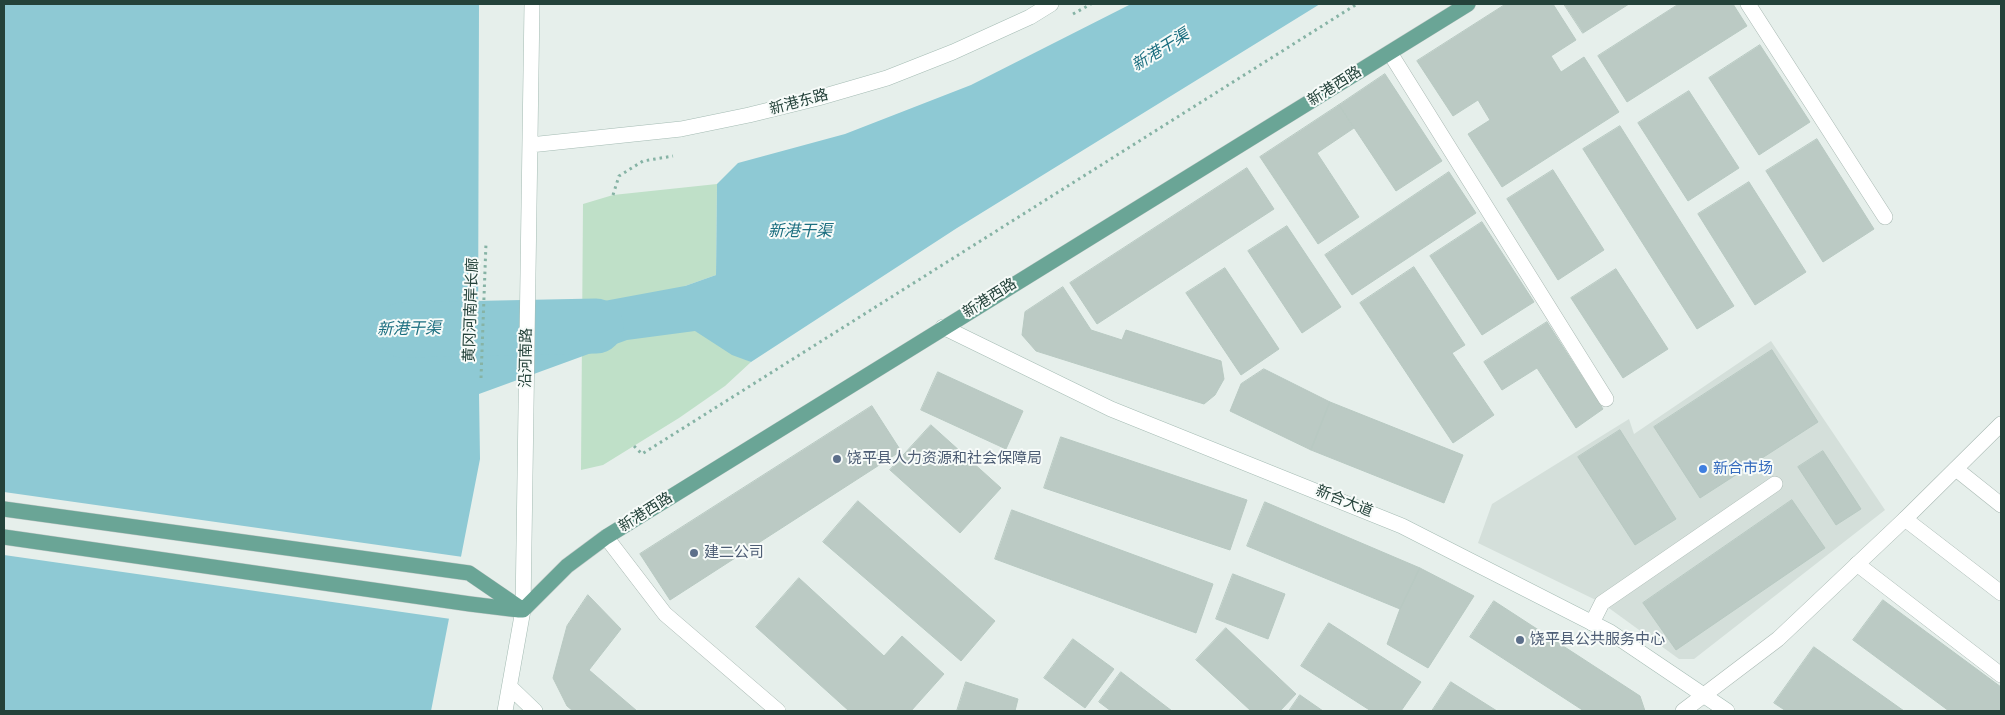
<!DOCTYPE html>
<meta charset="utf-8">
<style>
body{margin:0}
#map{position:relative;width:2005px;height:715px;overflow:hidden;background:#e6efeb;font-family:Jost,sans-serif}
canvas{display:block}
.frame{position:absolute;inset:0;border:5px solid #24423a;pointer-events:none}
</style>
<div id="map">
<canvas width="2005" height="715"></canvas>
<div class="frame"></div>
</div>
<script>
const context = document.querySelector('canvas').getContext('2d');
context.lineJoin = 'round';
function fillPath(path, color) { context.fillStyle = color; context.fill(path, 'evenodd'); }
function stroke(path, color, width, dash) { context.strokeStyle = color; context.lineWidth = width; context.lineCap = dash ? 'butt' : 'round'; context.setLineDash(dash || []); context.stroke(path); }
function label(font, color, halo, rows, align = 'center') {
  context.font = font + ' Jost,"Noto Sans SC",sans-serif'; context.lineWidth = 4; context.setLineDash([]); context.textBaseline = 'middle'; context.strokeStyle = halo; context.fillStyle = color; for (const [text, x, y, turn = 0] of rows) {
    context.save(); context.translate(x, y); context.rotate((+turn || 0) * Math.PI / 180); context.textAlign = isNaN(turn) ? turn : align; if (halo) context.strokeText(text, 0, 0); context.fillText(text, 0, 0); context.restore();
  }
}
fillPath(new Path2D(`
 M1771,341L1885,510L1694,659H1679L1602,603L1478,543L1492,504L1629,419L1634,434Z`), '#d4dfda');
fillPath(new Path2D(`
 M717,184L716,275L685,286L696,331L751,362L725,386L679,418L603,465L581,470L583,204L613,195Z`), '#bfe0c8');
fillPath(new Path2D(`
 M4,4H479L478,348L604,301L685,286L716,275L717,184L738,163L845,134L971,85L1131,4H1320L957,228L751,362L732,355L695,331L627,340L479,394L480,459L431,711H4Z`), '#8ec9d4');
fillPath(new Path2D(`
 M4,492L463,557L451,619L4,555Z`), '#e6efeb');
stroke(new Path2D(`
 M402,330L596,326`), '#8ec9d4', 55);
const building = new Path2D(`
 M1506,4H1553L1576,40L1551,56L1561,72L1584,57L1619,112L1502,187L1468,134L1490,120L1478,100L1453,116L1417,61Z
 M1564,4H1629L1583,33Z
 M1679,4H1733L1747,26L1627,102L1598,56Z
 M1760,45L1810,122L1759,155L1709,78Z
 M1385,74L1442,161L1396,191L1339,105Z
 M1689,91L1739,168L1688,201L1638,123Z
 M1339,105L1354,128L1317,153L1359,217L1318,244L1260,157Z
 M1620,126L1734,306L1697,329L1583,149Z
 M1817,139L1874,229L1823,262L1766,171Z
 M1247,168L1274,209L1097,324L1070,283Z
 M1553,170L1604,250L1558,280L1507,199Z
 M1449,172L1476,213L1352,295L1325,255Z
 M1749,182L1806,272L1755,305L1698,214Z
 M1482,222L1534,302L1482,335L1430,256Z
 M1287,226L1341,307L1302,333L1248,251Z
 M1414,267L1465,345L1452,353L1494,415L1453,443L1360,303Z
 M1225,268L1279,349L1241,375L1186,293Z
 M1616,269L1668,349L1623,378L1571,298Z
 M1063,287L1091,330L1122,340L1126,330L1221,361L1224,379L1215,395L1204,404L1036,351L1022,335L1025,312Z
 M1547,322L1603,409L1576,428L1537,368L1502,390L1484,362Z
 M1772,350L1818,422L1700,498L1654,427Z
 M1264,369L1330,402L1311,450L1230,411L1241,384Z
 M938,372L1023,411L1006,449L921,410Z
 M1330,402L1463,455L1444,503L1311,450Z
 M872,406L901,451L670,600L640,554Z
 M931,425L1001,488L960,533L890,470Z
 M1620,430L1676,519L1635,545L1578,457Z
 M1061,437L1247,500L1230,550L1044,488Z
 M1823,451L1861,509L1836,525L1798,467Z
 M1792,500L1825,548L1676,650L1643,603Z
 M858,501L995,621L961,661L823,542Z
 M1265,502L1420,568L1400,609L1247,546Z
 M1012,510L1213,584L1196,633L995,559Z
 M1420,568L1474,596L1428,668L1387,644L1400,609Z
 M1233,574L1285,594L1268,639L1216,619Z
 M799,578L884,656L902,636L944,674L911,711H849L756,627Z
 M588,595L621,629L589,670L637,711H573L567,706L553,678L567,626Z
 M1883,600L2001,687V711H1949L1853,640Z
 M1494,601L1640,696L1645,711H1584L1470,637Z
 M1329,623L1421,682L1401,711H1371L1301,666Z
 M1226,628L1296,694L1280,711H1251L1196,660Z
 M1073,639L1114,669L1085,708L1044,678Z
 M1814,647L1904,711H1786L1774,703Z
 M1121,672L1172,711H1111L1099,702Z
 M966,682L1018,699L1015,711H957Z
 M1451,682L1497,711H1432Z
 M1300,695L1323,711H1289Z`);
fillPath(building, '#bbcac4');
stroke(building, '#b8c9c2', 1);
const lane = new Path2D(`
 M1956,469L2001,505
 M1905,519L2001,593
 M1857,564L2001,675`);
const street = new Path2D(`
 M1748,4L1885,217
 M1390,53L1606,399
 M606,537L665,614L778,711
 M1592,623L1602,603L1775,484
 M1683,711L1778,639L1905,519L2001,424`);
const secondary = new Path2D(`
 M530,145L681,129L749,115L818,98L887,78L953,52L1030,17L1051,4
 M943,327L1111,409L1402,526L1610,632L1727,711
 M510,687L535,711
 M505,711L523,610L532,4`);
const primary = new Path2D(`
 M4,509L469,573L523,610
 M4,537L470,604L519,610
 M523,610L567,566L606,537L1468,4`);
stroke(lane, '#a8b8b2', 16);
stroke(street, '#a8b8b2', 16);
stroke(secondary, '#a4bbb3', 16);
stroke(primary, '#c2cac8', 16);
stroke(new Path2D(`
 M1073,14L1091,4
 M613,195L619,176L643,161L673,156
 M481,378L486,243
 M634,446L642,454L1357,4`), '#86b3a5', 3, [2.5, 4]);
stroke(lane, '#fff', 15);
stroke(street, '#fff', 15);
stroke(secondary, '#fff', 15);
stroke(primary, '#6aa596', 15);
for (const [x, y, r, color] of [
 [837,459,5,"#5c6f8a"],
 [1703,469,5,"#3f7fe0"],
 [694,553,5,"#5c6f8a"],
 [1520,640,5,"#5c6f8a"]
]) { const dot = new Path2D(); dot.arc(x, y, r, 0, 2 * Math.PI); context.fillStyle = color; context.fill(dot); stroke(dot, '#f7fbf9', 2); }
label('15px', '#24423a', '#f7fbf9', [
 ["新港西路",1335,87,-32],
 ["新港东路",799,103,-15],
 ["新港西路",990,299,-32],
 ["黄冈河南岸长廊",472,310,-88],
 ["沿河南路",527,358,-89],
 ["新合大道",1344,502,22],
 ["新港西路",646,513,-32]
]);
label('15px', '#4e5e75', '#f7fbf9', [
 ["饶平县人力资源和社会保障局",847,459],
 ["建二公司",704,553],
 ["饶平县公共服务中心",1530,640]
], 'left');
label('15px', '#366cbe', '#f7fbf9', [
 ["新合市场",1713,469]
], 'left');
label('italic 16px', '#1c6f80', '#f7fbf9', [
 ["新港干渠",1161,51,-32],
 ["新港干渠",800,232],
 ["新港干渠",409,330,-1]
]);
</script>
